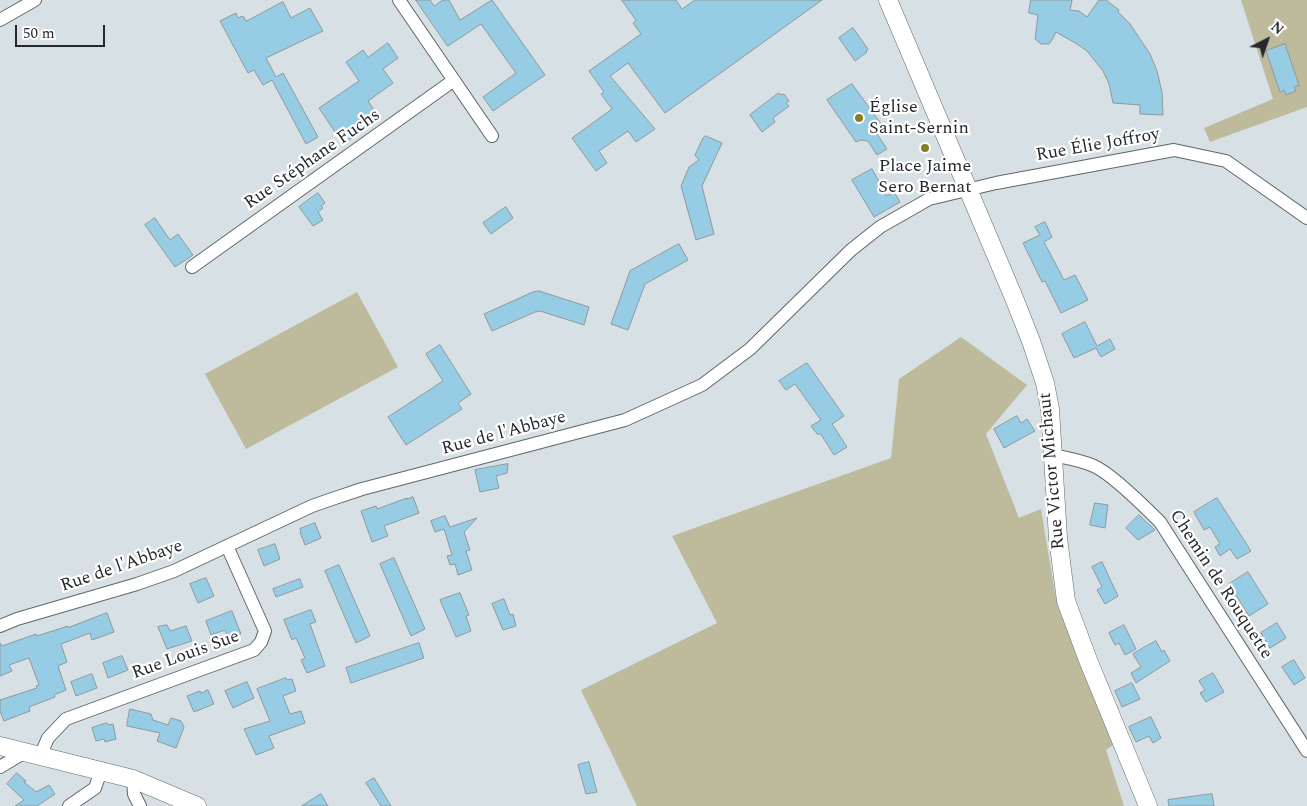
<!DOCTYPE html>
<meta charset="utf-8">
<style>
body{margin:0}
#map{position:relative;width:1307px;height:806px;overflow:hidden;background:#d7e0e4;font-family:Spectral,serif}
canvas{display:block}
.north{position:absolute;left:1242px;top:15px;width:50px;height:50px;-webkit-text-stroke:4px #fff;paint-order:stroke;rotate:41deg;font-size:14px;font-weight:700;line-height:20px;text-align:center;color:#26292b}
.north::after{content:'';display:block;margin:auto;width:18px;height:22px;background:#26292b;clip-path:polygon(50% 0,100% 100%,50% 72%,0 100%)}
.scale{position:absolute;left:15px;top:25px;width:90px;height:22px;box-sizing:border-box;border:2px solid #26292b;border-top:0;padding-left:6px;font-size:15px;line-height:18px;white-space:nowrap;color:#26292b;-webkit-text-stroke:4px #fff;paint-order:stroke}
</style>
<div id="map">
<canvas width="1307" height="806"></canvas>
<div class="north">N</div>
<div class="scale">50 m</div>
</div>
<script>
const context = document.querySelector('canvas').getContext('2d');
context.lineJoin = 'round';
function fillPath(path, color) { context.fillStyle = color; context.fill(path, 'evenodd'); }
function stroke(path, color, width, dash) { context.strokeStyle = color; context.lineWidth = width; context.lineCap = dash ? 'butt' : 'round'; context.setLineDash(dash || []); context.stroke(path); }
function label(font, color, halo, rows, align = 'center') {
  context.font = font + ' Spectral,serif'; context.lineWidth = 4.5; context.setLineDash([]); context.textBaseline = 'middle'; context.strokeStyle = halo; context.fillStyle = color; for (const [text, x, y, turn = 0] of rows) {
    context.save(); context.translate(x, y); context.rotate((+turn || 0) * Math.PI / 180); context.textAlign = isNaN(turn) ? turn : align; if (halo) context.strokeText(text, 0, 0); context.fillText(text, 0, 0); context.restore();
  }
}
fillPath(new Path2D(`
 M1241,0H1307V107L1210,142L1204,128L1273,99Z
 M357,292L398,367L246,449L205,374Z
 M961,337L1027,385L986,434L1019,518L1041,509L1056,599L1113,745L1106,750L1124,806H637L581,690L717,623L672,536L891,458L899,379Z`), '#bebb9c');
const building = new Path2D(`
 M416,0H430L434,6L443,0H449L460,20L492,0L545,75L493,111L483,97L516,73L481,24L448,46Z
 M622,0H676L682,9L695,0H822L665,113L628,63L610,76L655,129L636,142L628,131L599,151L607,163L596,171L572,138L612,109L601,94L604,92L589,71L641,34L633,23L636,21Z
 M1031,0H1072L1070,10L1079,11L1087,17L1099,0H1106L1119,10L1118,12L1130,24L1150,54L1157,71L1162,92L1163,115L1140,114V105L1113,103L1109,84L1103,71L1087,51L1077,44L1056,32L1052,40L1049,44H1041L1035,39L1038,15L1029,13Z
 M283,2L291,18L310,8L323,31L266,58L276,77L283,73L318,137L306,144L272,80L263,85L254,70L248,73L220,21L236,13L238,18L243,16L246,21Z
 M853,28L868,49L866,51L867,52L855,61L839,38Z
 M388,43L398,58L383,69L393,83L368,101L380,119L343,144L319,108L359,81L346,62L363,50L368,57Z
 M1285,44L1299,85L1294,87L1296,91L1286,95L1284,90L1280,92L1266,51Z
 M852,84L885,129L877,134L887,149L877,155L868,141L860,140L856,142L827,100Z
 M779,93L781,95L784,94L789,101L786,103L789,106L773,118L775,122L762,132L750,115Z
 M706,136L722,143L702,186L714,234L696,240L681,186L689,167L699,160L695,155L703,138Z
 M872,169L887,196L894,192L900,202L874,217L852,180Z
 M318,193L325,203L321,206L323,208L318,212L323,220L313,226L299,207Z
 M506,207L513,218L491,234L483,223Z
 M155,218L170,240L178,234L193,255L175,267L145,225Z
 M1045,222L1052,237L1044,242L1064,280L1075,275L1088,300L1061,313L1045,281L1042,282L1023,243L1040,235L1035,227Z
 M679,244L688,260L645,284L628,330L611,324L630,271Z
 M539,291L589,307L584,325L540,311L535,312L492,331L484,314L533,292Z
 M1085,322L1097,346L1110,339L1115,349L1101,357L1096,348L1074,358L1062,334Z
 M440,345L471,394L458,403L462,409L406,445L388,417L443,381L426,354Z
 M807,363L844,416L832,424L847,447L834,455L820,433L818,435L811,426L821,420L795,384L786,390L779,381Z
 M1017,416L1021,423L1027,419L1035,431L1004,448L994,429Z
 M508,464L507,473L496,476L499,488L480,492L475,470Z
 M413,497L419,513L384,526L388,536L372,542L361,511L376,506L377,509L407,498V499Z
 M1217,498L1251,551L1237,559L1230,549L1220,556L1215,547L1220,544L1210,527L1204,530L1194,512Z
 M1095,503L1108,505L1105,528L1090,525Z
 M1139,515L1155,530L1138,540L1126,528Z
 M445,516L450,527L477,518L464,532L470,550L466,551L472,570L458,575L455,564L450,565L447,556L452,555L444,529L435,532L431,521Z
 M315,523L321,538L305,545L300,532L301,531L300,529Z
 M275,544L280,559L264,566L258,550Z
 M394,558L425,629L411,636L380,564Z
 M1102,562L1118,596L1105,604L1097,590L1102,587L1092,567Z
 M339,565L370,636L356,643L325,571Z
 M1248,572L1268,604L1249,616L1229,584Z
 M206,578L214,596L198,603L190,584Z
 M300,579L303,587L276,597L273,589Z
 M460,593L469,615L466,616L471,631L456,637L440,600Z
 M504,599L510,615L513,614L516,626L503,630L492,604Z
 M311,610L316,622L310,624L325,666L307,673L301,660L305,658L296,638L292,640L284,620Z
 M232,611L241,634L228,638L225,630L211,635L206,621Z
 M107,613L114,632L92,640L90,633L61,644L67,662L58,666L66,690L54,695L55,697L29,707L30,711L4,721L0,711V700L37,688L36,686L39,685L29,658L9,665L12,671L0,676V643L2,646L36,634L37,636L68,626L69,627Z
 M1277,623L1286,638L1270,648L1261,633Z
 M167,625L170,631L186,626L192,641L167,649L158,627Z
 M1124,625L1136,649L1125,655L1119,643L1115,645L1109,633Z
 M1156,641L1162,652L1164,650L1170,661L1136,683L1131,673L1141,667L1133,654Z
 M419,643L424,658L351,683L346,668Z
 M122,656L128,670L108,678L103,663Z
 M1294,660L1305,678L1294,685L1282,667Z
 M1213,673L1224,692L1206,702L1200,693L1205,690L1199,681Z
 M92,674L97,688L76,696L71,682Z
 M286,678L287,680L292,679L296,691L283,696L290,714L301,711L305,723L269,736L274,748L256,755L244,729L270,721L257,689Z
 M247,682L254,698L233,708L225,691Z
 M1132,683L1140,699L1122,707L1115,691Z
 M208,690L214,704L194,712L187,696L200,691L201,693Z
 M130,709L151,714L153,720L168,725L171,718L181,721L184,727L176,748L157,741L160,733L127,726Z
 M1151,717L1161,738L1153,743L1149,736L1136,742L1129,727Z
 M107,723L108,725L113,724L116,739L105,742L104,739L96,741L92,728Z
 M589,762L597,792L586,794L578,765Z
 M17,773L26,781L24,782L36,792L49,785L55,794L37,806H15L24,800L7,784Z
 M374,778L391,806H381L366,783Z
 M321,794L328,806H302Z
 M1212,794L1214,806H1169L1168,800Z`);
fillPath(building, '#96cde5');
stroke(building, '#8f989c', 1);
const street = new Path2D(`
 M399,0L492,136
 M0,20L35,0
 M192,267L454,80
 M1052,455C1066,458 1080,460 1094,466C1112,474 1145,507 1160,522L1307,751
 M0,626L17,619L137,584L174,571L312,506L332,499L362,489L625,420L702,385L750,349L851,250L880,227L929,199L996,183L1174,150L1226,161L1307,218
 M40,756L48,738L66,719L254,650L261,642L265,631L227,546
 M0,767L25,752
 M133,779L134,794L140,806
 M69,806L95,788L101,771`);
const secondary = new Path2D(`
 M888,0L1014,298L1031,341L1045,383L1050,409L1058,538L1066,601L1088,660L1148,806
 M0,746L133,779L197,806`);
stroke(street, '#5f676b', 14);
stroke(secondary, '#5f676b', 19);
stroke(street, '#fff', 12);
stroke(secondary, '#fff', 18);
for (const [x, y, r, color] of [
 [859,118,5,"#887e25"],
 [925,148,5,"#887e25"]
]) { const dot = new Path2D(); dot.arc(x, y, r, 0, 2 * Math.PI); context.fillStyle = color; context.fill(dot); stroke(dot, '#fff', 2); }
label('18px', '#26292b', '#fff', [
 ["Église",869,108],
 ["Saint-Sernin",869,129],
 ["Place Jaime",925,167,"center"],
 ["Sero Bernat",925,188,"center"]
], 'left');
label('18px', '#26292b', '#fff', [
 ["Rue Élie Joffroy",1098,146,-10],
 ["Rue Stéphane Fuchs",313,160,-35],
 ["Rue de l'Abbaye",504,434,-15],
 ["Rue Victor Michaut",1053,471,-95],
 ["Rue de l'Abbaye",122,567,-19],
 ["Chemin de Rouquette",1220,585,57],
 ["Rue Louis Sue",186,656,-20]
]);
</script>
